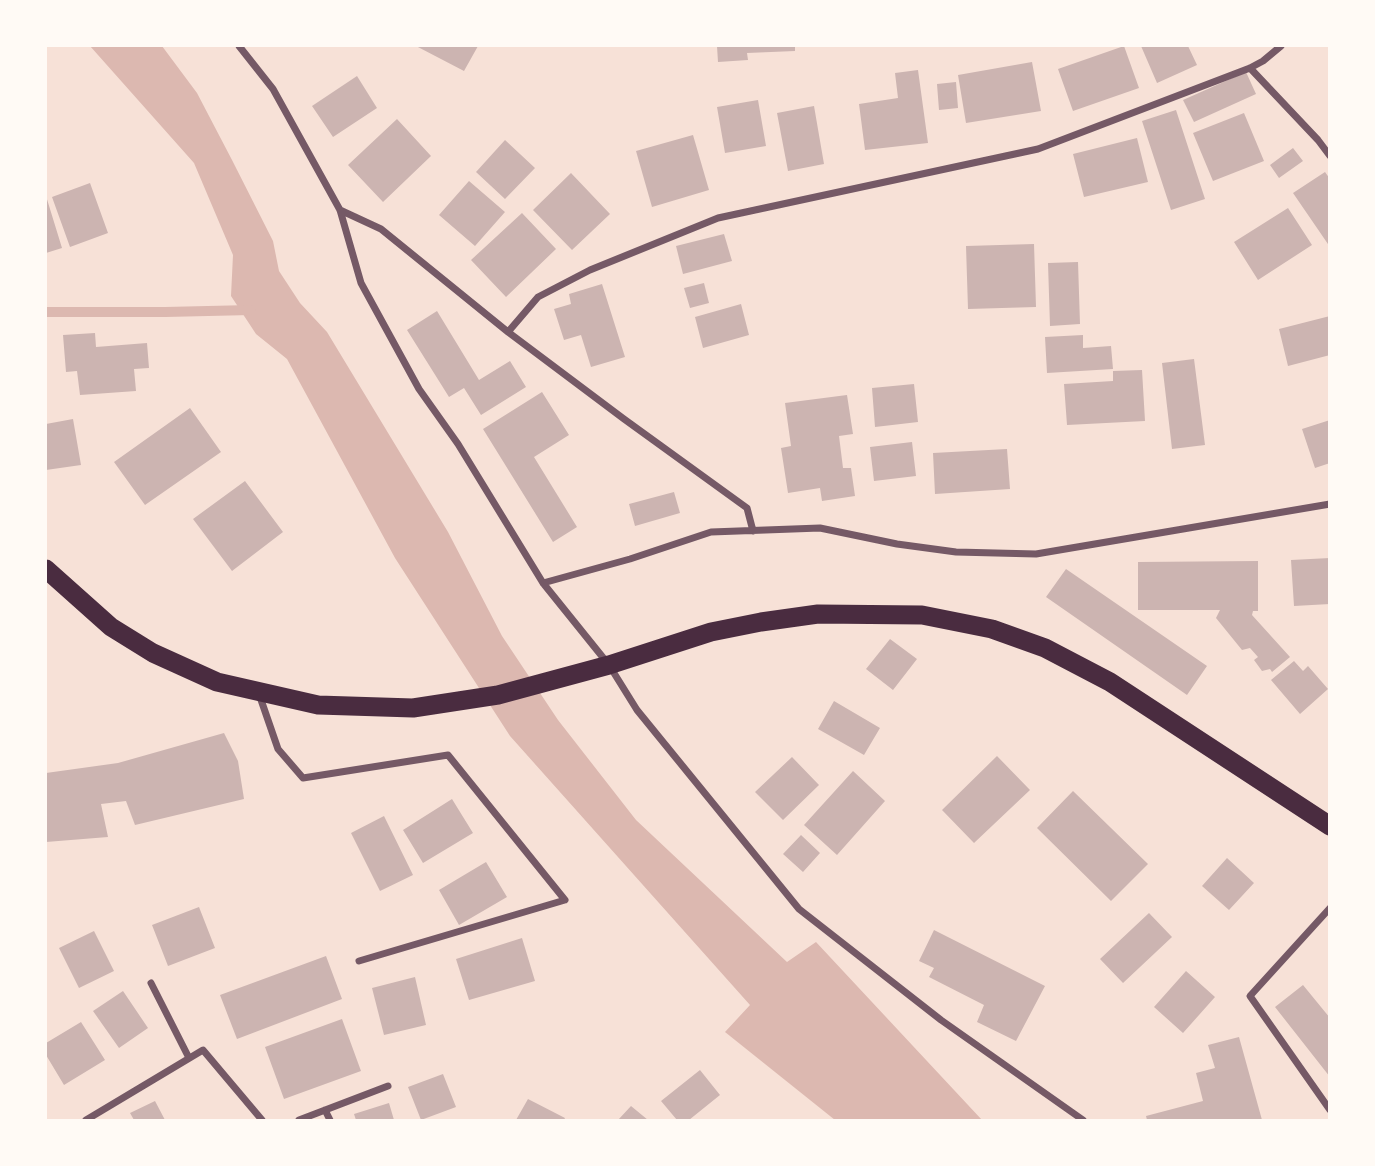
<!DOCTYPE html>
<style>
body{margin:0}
#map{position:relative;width:1375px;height:1166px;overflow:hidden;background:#f7e1d7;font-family:Rubik,sans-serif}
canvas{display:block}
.frame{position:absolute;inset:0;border:47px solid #fffaf5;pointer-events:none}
</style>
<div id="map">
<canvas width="1375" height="1166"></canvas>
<div class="frame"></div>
</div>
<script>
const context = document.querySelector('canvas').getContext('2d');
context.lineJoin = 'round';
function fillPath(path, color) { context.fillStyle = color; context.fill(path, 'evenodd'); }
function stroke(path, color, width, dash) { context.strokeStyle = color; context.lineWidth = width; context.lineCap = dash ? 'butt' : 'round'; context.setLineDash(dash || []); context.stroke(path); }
fillPath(new Path2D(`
 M90,46H162L197,93L232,160L273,241L279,271L300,303L327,332L448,532L502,636L558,720L636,820L787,962L816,942L982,1120H835L725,1032L750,1005L510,736L395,558L287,359L256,334L231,296L233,255L194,163Z`), '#dcb8b0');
stroke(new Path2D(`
 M46,312H165L251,310`), '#dcb8b0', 10);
fillPath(new Path2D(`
 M416,46H478L464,71Z
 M717,46H795V51L747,53L748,60L718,62Z
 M1124,46L1139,88L1073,111L1058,69Z
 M1141,46H1188L1197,65L1157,83Z
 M1032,62L1041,111L966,123L958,75Z
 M918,70L928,143L865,150L859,104L898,98L895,73Z
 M1246,72L1256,94L1194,122L1183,100Z
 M357,76L377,108L333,137L312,106Z
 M956,82L958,108L939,110L937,84Z
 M758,100L766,146L725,153L717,107Z
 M814,106L824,164L788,171L777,113Z
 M1176,110L1205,199L1171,210L1142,121Z
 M1244,113L1264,161L1213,181L1193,133Z
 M397,119L431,156L383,202L348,165Z
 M693,135L709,190L652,207L636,151Z
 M1137,138L1148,182L1084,197L1073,154Z
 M505,140L535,168L505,199L476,172Z
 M1293,148L1303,161L1279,178L1270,165Z
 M1325,172L1330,179V247L1293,193Z
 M571,173L610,214L572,250L533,210Z
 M469,181L505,212L475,246L439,215Z
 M90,183L108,233L70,247L52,197Z
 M46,196L62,248L46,253Z
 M1288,208L1312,245L1258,280L1234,242Z
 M522,213L556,249L506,297L471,260Z
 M724,234L732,261L683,274L676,246Z
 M1034,244L1036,307L968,309L966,246Z
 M1078,262L1080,324L1050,326L1048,263Z
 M704,283L709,303L690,308L684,288Z
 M602,284L625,357L591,367L581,335L564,340L554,309L571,304L569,294Z
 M741,304L749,335L703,348L695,317Z
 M437,311L479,380L510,361L526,387L481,415L464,388L449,397L407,330Z
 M1330,316V355L1288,366L1279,329Z
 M95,333L96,347L147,343L149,368L134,369L136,391L80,395L77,371L66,372L63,335Z
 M1083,335V348L1111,346L1113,369L1047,373L1045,337Z
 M1194,359L1205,445L1172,449L1162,363Z
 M1142,370L1145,421L1067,425L1064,384L1113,381V371Z
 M914,384L918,422L875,427L872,388Z
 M542,392L569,435L534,457L577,527L553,542L483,429Z
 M847,395L853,434L839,436L843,468H851L855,496L822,501L820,488L788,493L781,448L791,446L785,403Z
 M190,408L221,452L145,505L114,462Z
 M73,419L81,465L46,470V424Z
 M1330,420V463L1315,468L1302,429Z
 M912,442L916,476L874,481L870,447Z
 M1007,449L1010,489L935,494L933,453Z
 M245,481L283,532L232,571L193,519Z
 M674,492L680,513L635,526L629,504Z
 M1330,558V604L1294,606L1291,560Z
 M1258,561V611H1253L1252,615L1290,657L1272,672L1270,669L1262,671L1254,660L1258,657L1250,648L1242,650L1216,618L1220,610H1138V562Z
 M1066,569L1207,666L1187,695L1046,597Z
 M890,639L917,659L893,690L866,669Z
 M1294,661L1303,671L1308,666L1328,689L1300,714L1271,680Z
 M834,701L880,728L864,755L818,729Z
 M224,733L238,761L244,799L135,825L126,801L101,804L108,837L46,842V773L118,763Z
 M997,756L1030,790L974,843L942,810Z
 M792,757L819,785L783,820L755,792Z
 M853,771L885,801L837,855L804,825Z
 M1073,791L1148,864L1111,901L1037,828Z
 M452,799L473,833L423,863L403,830Z
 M384,816L413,875L380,891L351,833Z
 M801,835L820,853L803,872L783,854Z
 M1227,858L1254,883L1229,910L1202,886Z
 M486,862L507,897L459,925L439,890Z
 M199,907L215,948L168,966L152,925Z
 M1149,913L1172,937L1123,983L1100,959Z
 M934,930L1045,986L1016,1041L977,1022L984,1005L929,977L934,968L919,961Z
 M94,931L114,971L79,988L59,948Z
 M522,938L535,981L469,1000L456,959Z
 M326,956L342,999L237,1039L220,995Z
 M1186,971L1215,997L1183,1033L1154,1007Z
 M415,977L426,1025L384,1035L372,988Z
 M1303,985L1330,1018V1077L1275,1007Z
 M123,991L148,1028L119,1048L93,1011Z
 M342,1019L361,1071L284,1099L265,1047Z
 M81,1022L105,1060L64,1085L46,1055V1043Z
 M1239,1037L1262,1120H1147L1146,1116L1203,1101L1196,1073L1215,1068L1208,1045Z
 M700,1070L720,1095L689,1120H677L661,1101Z
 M443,1074L456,1107L421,1120L408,1087Z
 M528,1099L565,1118L564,1120H516Z
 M155,1101L165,1120H134L130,1113Z
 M389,1103L394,1120H356L354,1114Z
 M631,1106L648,1120H618Z`), '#ccb4b1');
stroke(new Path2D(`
 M239,46L273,89L340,210L361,283L419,389L458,444L543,583L609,665L637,710L799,909L941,1020L1083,1120
 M1250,68L1318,140L1330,156
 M340,210L381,229L508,332L624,419L747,508L753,531
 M508,332L538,297L590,270L718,218L1038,149L1250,68L1263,61L1281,46
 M543,583L630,559L711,532L820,528L897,544L956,552L1036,554L1330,504
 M259,694L278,749L303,778L448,755L565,900L359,961
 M1330,908L1250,996L1330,1110
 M151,983L189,1058
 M325,1110L330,1120
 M86,1120L203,1050L262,1120
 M299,1120L388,1086`), '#755966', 7);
stroke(new Path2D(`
 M46,569L111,627L153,653L217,682L318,705L413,708L498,695L609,665L711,632L761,622L818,614L922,615L992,629L1045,648L1110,682L1330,826`), '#4a2c40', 19);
</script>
